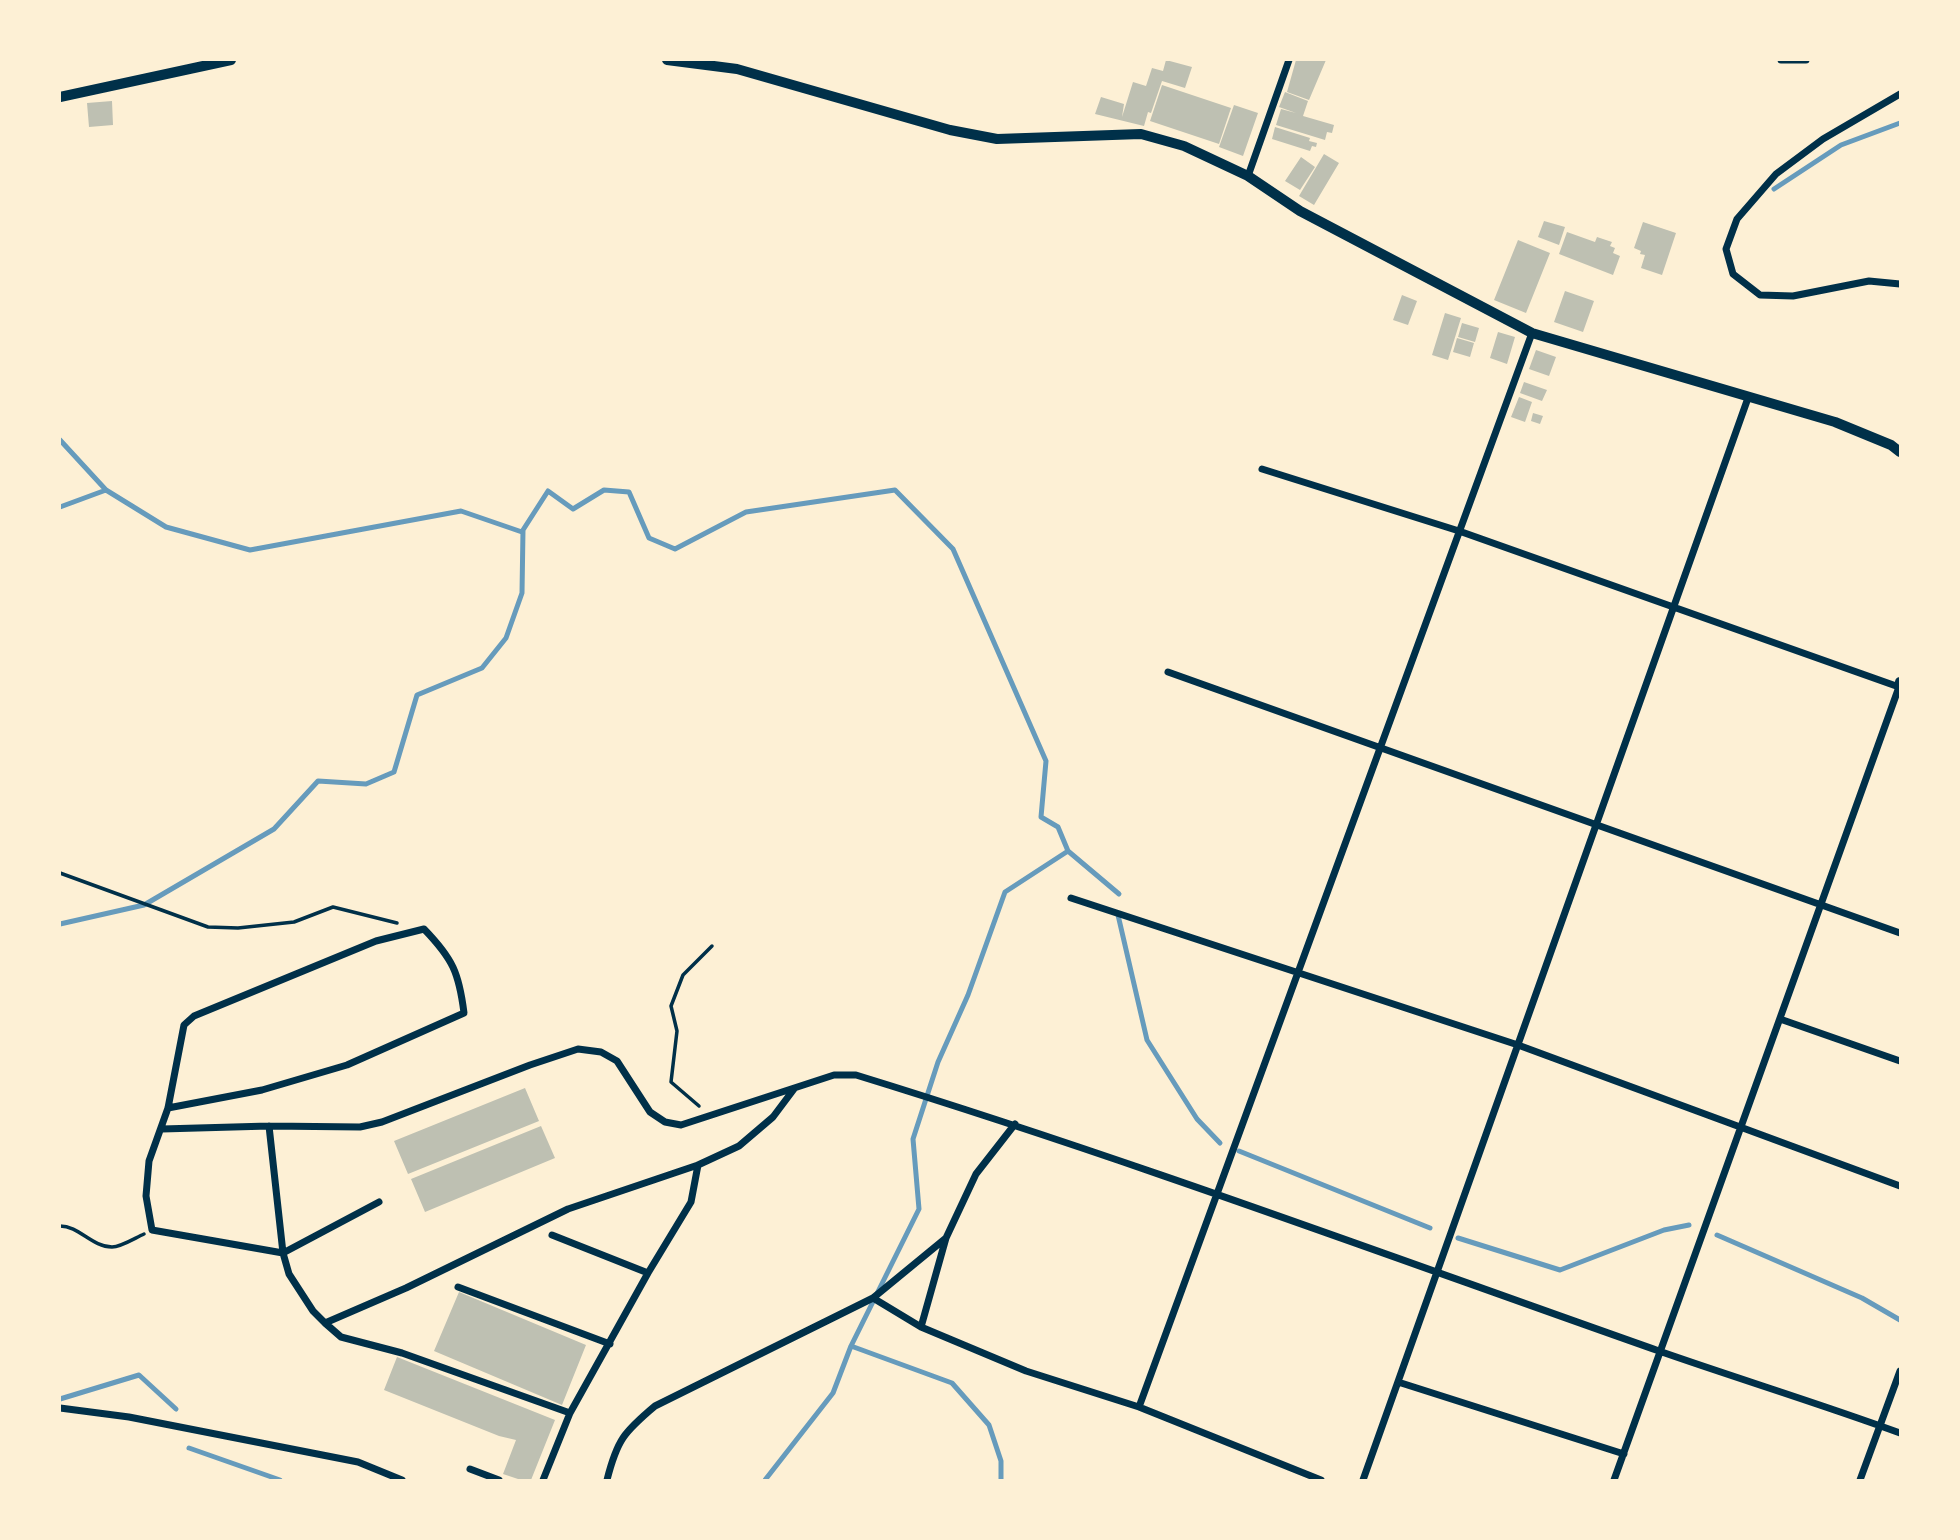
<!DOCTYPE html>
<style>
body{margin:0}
#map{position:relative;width:1960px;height:1540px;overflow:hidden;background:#fdf0d5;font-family:Karla,sans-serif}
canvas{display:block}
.frame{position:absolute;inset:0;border:61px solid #fdf0d5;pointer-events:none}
</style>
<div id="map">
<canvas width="1960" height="1540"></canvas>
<div class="frame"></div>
</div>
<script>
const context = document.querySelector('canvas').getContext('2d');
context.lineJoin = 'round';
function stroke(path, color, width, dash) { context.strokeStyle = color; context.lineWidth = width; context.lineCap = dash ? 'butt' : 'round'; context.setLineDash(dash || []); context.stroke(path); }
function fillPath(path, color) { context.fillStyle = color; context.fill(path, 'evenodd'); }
stroke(new Path2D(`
 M1774,189L1841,145L1900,123
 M60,440L106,490L166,527L250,550L461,511L522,532
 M60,507L106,490
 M1118,915L1147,1040L1197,1119L1220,1143
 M60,924L144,905L274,829L318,781L366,784L394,772L417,695L482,668L506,638L522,593L523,530L548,491L573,509L604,490L629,492L649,538L675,549L746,512L895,490L953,549L1046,761L1041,817L1058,827L1068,851L1119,894
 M1239,1151L1430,1228
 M1717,1235L1862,1298L1900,1320
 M1458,1238L1560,1270L1664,1230L1689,1225
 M851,1346L952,1383L989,1425L1001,1461V1480
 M60,1399L139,1375L176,1409
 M189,1448L280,1480
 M765,1480L833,1393L851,1346L919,1209L913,1139L938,1062L968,995L1005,892L1068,851`), '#669bbc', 5);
fillPath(new Path2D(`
 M1166,60L1192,67L1185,88L1162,81L1151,113L1148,112L1144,126L1095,114L1101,97L1124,104L1122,117L1133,82L1146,86L1152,68L1163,71Z
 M1296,60H1326L1309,100L1287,92Z
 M1162,85L1231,108L1219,144L1150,121Z
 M1285,92L1308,101L1303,116L1334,125L1332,133L1327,132L1325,140L1276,125L1281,109L1296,113L1279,107Z
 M112,101L113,125L89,127L87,103Z
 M1234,105L1258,113L1243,156L1219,147Z
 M1275,127L1310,138L1309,141L1317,143L1316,147L1312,146L1310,151L1272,139Z
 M1324,154L1339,163L1314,205L1299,196Z
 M1301,157L1315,167L1300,190L1285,181Z
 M1544,221L1565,227L1559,245L1538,237Z
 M1643,222L1676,233L1662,275L1641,268L1645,255L1640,254L1641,251L1634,248Z
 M1567,232L1595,242L1597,237L1612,242L1610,246L1615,248L1613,253L1620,256L1613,275L1559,254Z
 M1518,240L1550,253L1526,313L1494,300Z
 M1565,291L1594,301L1583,332L1554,322Z
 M1402,295L1417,301L1408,325L1393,320Z
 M1445,313L1461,318L1448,360L1432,355Z
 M1462,323L1479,328L1475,342L1458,337Z
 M1498,332L1515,337L1507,364L1490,358Z
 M1457,338L1474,343L1470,357L1453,352Z
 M1536,350L1556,357L1549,376L1529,369Z
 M1524,382L1547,390L1542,401L1520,393Z
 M1519,397L1532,402L1525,422L1511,417Z
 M1533,413L1543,416L1540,424L1531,421Z
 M525,1088L539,1121L408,1174L394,1141Z
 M541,1126L555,1158L425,1212L411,1179Z
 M459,1292L586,1345L562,1405L434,1351Z
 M397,1357L555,1420L531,1480H521L503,1474L516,1440L499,1436L384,1390Z`), '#bec0b2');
stroke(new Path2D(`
 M60,873L208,927L238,928L294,922L333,907L397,923
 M699,1106L671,1082L677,1031L671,1006L683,975L712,946
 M60,1226C79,1226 92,1247 112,1247C121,1247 135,1238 144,1234`), '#003049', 3.5);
stroke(new Path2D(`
 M1781,60H1806
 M1900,94L1823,139L1776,174L1737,219L1726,249L1733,274L1760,295L1793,296L1869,281L1900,284
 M1248,176L1289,60
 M1262,469L1459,531L1899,687L1614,1480
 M1168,672L1900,933
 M1071,898L1518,1045L1900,1186
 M1780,1019L1900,1061
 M168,1108L262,1090L347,1065L464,1013C459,973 453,959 424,929L376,941L194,1016L184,1025L168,1108L149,1161L146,1196L152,1230L283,1253L379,1202
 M269,1126L283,1253L289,1274L313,1311L325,1323L341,1337L402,1353L570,1413
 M162,1129L269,1126L360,1127L382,1122L530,1065L578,1049L601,1052L617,1061L650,1112L665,1122L681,1125L834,1075H856C1126,1158 1392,1257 1659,1351C1739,1379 1821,1404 1900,1433
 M552,1235L648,1273
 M458,1287L610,1344
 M873,1298L921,1327L1026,1371L1139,1407L1321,1480
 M325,1323L406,1288L568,1209L698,1165L739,1146L773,1117L794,1089
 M921,1327L946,1238L976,1174L1015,1124
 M1398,1382L1624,1454
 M1139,1407L1532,333
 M60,1408L129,1417L358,1462L402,1480
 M470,1469L499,1480
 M543,1480L570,1413L648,1273L691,1202L698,1165
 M607,1480C617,1440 624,1432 655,1406L873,1298L946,1238
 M1363,1480L1748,398
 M1860,1480L1900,1371`), '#003049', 7);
stroke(new Path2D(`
 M667,60L737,69L950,130L997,139L1141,134L1184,146L1248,176L1300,211L1532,333L1835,422L1891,445L1900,452
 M60,97L231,60
 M1900,682L1899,687H1900`), '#003049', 10);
</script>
